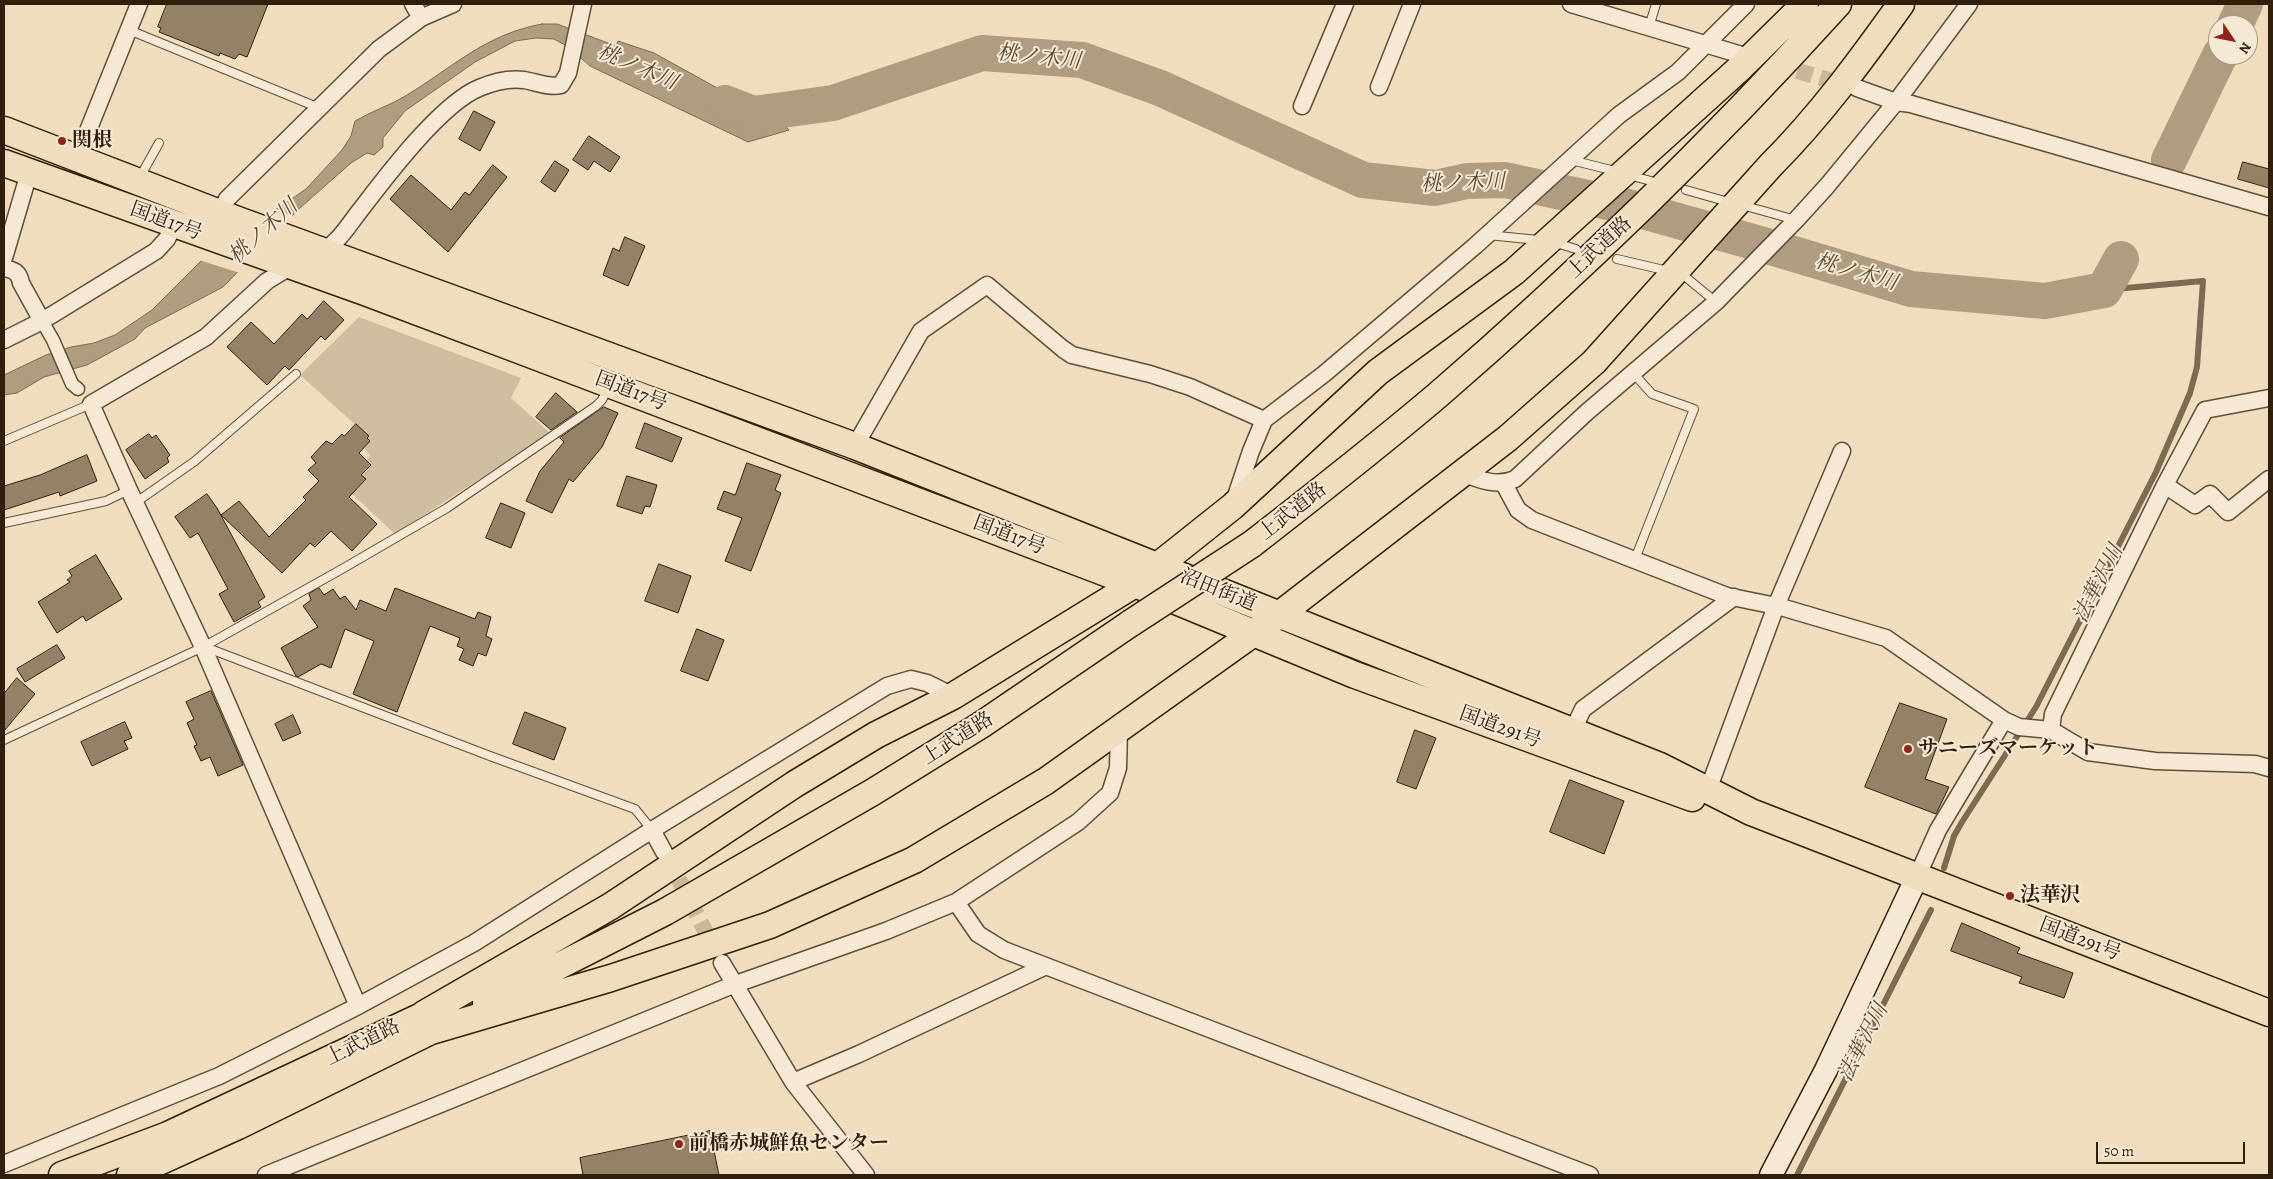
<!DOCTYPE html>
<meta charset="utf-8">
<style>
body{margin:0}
#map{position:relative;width:2273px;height:1179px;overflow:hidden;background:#f0ddbe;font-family:Alegreya,serif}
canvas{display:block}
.frame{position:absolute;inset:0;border:5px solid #301f0b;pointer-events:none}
.north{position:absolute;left:2208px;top:15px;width:50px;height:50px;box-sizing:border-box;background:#f5e9d5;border:1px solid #a69884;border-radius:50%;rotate:124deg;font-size:14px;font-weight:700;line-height:20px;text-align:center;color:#301f0b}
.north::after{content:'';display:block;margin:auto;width:18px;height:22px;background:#8f2418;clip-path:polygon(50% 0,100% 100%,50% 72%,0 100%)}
.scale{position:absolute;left:2096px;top:1142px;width:149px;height:22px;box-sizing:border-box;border:2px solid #301f0b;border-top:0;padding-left:6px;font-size:15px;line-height:18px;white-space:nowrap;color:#301f0b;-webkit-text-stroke:4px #f5e9d5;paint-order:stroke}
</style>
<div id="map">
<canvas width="2273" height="1179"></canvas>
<div class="frame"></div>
<div class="north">N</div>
<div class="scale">50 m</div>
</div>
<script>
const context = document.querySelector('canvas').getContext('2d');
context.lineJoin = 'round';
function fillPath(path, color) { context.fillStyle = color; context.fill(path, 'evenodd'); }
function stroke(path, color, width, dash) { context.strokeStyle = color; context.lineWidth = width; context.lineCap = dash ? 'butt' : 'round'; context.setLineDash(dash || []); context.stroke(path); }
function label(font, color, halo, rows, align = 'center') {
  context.font = font + ' Alegreya,"Noto Serif JP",serif'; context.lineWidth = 4; context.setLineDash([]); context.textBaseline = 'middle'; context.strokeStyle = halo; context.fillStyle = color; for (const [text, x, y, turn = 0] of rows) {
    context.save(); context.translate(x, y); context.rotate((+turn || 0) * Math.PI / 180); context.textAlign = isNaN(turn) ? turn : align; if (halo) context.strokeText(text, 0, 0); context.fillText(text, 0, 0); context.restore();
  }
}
fillPath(new Path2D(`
 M359,317L521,378L511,398L550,433L395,534L352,494L366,479L361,475L371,465L367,460L370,455L364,448L370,441L367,438L368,436L300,375Z`), '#cfbda0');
const water = new Path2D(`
 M542,24H557L616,46L618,41L654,53L719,89L758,98L789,130L748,142L590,66L567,46L554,39L536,38L515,41L475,62L405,111L383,138V147L374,155L367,153L351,163L301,207L223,287L145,328L135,339L87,365L44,377L17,393L4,395V375L46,355L71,347L94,343L115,335L152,310L200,262L306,189L342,150L351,136L355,121C372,111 391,105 407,95C453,67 486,34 542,24Z`);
fillPath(water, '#af9c81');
stroke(water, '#7c6a52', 1);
fillPath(new Path2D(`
 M275,209L295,217L240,273L199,260Z`), '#f0ddbe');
stroke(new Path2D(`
 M1944,868L1954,836L1962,822L2036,707L2156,472L2190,393L2197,367L2203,281L2104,290
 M1797,1175L1931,910`), '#7c6a52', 6);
stroke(new Path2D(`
 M2235,25L2245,4
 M725,103L754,114L833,103L982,53L1082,60L1160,88L1363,180L1435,188L1467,181L1505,180L1621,205L1757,243L1911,289L2045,301L2104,290L2121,259
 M2169,160L2220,55`), '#af9c81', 36);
const building = new Path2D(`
 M167,4H268L247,57L239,54L235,59L220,53L219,56L159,32L161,28L158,27Z
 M474,111L495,122L480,151L459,139Z
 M589,136L620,157L610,172L594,161L588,170L573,160Z
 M555,161L569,170L555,192L541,182Z
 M2243,162L2269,169V188L2238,179Z
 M493,165L507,177L448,252L390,199L411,175L451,210L465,192L469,195Z
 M625,237L645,246L628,286L603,275L613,248L619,251Z
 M324,301L344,320L325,340L321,336L289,370L285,366L267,385L227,347L251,322L274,344L302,314L307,319Z
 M556,393L577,412L551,430L536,417Z
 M604,407L618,413L602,447L573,482L569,479L552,513L526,501L540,471L564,442L560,438Z
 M645,423L682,438L672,462L636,448Z
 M356,424L369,436L367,438L370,441L359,453L371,465L361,475L366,479L349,497L377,524L352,551L331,531L315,547L310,543L282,573L221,515L239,501L269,537L306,500L303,497L319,481L308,470L316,463L311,457L326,441L332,444L342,434L344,436Z
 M149,434L152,438L156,435L170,455L167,458L169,462L145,479L126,450Z
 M87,455L97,481L60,496L59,492L4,510V486L40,475Z
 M747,463L781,475L775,490L781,493L751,571L725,561L742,518L717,509L724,491L735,495Z
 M627,476L657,485L650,507L645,506L642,514L617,506Z
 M207,494L217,508L265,597L258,602L261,607L234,622L219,594L228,589L198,533L190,538L175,517Z
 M501,503L525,513L511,548L486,538Z
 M96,555L122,599L86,621L83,616L57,633L38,602L70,582L67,580L72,576L69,571Z
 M659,564L691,576L678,613L645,601Z
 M319,588L324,595L333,589L340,599L345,596L356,610L360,600L386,611L395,588L475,619L478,612L491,617L486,636L492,639L486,656L478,653L473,666L459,660L464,649L457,646L460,638L430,626L397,712L353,694L374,641L345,629L331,668L321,664L298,677L296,676L281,648L318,627L303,606L311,600L309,594Z
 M697,629L724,640L708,681L681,671Z
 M57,645L65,658L25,682L17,669Z
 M17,678L35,694L4,731V694Z
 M211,691L243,765L218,776L210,757L201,761L194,746L197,745L187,723L194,719L186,702Z
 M1900,703L1947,719L1925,779L1949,787L1936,814L1865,787Z
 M525,712L566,728L554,760L513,744Z
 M293,715L301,733L283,741L275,724Z
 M125,722L132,738L124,741L128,749L92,766L81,742Z
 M1415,730L1436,738L1416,789L1397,782Z
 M1570,780L1624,801L1604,854L1550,832Z
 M1962,923L2020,948L2017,953L2073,973L2064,998L2019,983L2022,977L1951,951Z
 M710,1131L719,1175H583L580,1158Z`);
fillPath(building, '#948268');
stroke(building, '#301f0b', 1);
stroke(new Path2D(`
 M1774,64L1849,86
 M668,858L716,952`), '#cab79a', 16, [16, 8]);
const service = new Path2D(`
 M1649,27L1656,4
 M129,30L312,105L317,110
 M1571,160L1615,171
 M140,177L159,143
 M1636,177L1651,181
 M1686,190L1725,201
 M1749,207L1796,220
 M1488,235L1538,240
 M1556,243L1576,249
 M1617,259L1664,270
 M1688,279L1716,302
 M1634,374L1652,394L1694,409L1635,559
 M4,441L91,404
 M135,503L195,461L296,374
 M4,523L106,501L129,490
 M205,647L490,756L635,809L652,830
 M4,740L203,647L342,569L447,508L596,406L602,400L608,388`);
const pedestrian = new Path2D(`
 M42,321L53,340L72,384L78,389`);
const minor = new Path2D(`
 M413,4L421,18
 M1571,4L1745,56
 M1379,87L1412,4
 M1857,88L1896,102L1911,104L2269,207
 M1302,106L1345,4
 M77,158L139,4
 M220,212L227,199L379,49L421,18L453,4
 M317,254C337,246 349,224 362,208C388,174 441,104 479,88C493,82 509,78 524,80C536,82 549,88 561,85L568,73L583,4
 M4,258L29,173
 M295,264L267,281L206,337L91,404L129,490L203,647L358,1006
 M4,268C14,270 19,272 21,283L42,321
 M4,340L42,321L156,251L167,239L174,224
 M855,446L921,331L987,285L1063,349L1072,355L1150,374L1190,387L1264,420
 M1462,473C1480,480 1497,487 1515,479L1587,412L1716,302L1796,220L1827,186L1896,102L1969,4
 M1504,484L1518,510L1532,520L1727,596L1781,607L1886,638L2004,720L2019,727L2051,730L2088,752L2155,761L2255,764L2269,768
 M2165,485L2205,410L2269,398
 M1234,502L1251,451L1264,420L1324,374L1475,246L1619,115L1678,72L1746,4
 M2051,730L2053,714L2165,485L2195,505L2210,494L2228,512L2269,479
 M1572,732L1583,709L1734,597
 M1708,790L1776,606L1842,451
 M652,830L664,852
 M1917,877L1938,830L2004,720
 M956,902L978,934L1004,950L1590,1175
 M722,963L793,1082L866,1175
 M793,1082L859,1054L1044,967
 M4,1164L219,1076L358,1006L474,943L652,830L887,686L911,679L927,683L953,696
 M266,1175L733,985L886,931L956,902L1078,822L1110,793L1118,768L1119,729`);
const secondary = new Path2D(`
 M1771,1175L1826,1070L1917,877`);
const trunk = new Path2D(`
 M4,130L235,219L855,446L1660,766L1751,812L2269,1013
 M4,163L365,292L519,350L1135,584L1355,675L1692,798
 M1252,544C1315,495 1378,446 1439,394C1580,272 1713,142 1838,4
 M486,1003L665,912L873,792L981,725L1131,623
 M424,1014L611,906L795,784L876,735L953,696L1135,584L1233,506L1378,372L1514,272L1740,68L1805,4
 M431,1031L611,978L770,925L914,860L1046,781L1279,615L1508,438L1594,362L1771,165C1820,116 1861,60 1901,4
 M62,1175L168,1135L441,1007
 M130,1175L238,1126L447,1023`);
stroke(service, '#604e38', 10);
stroke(pedestrian, '#604e38', 15);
stroke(minor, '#604e38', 19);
stroke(secondary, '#301f0b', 25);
stroke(trunk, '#301f0b', 29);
stroke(service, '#f5e9d5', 8);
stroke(pedestrian, '#f5e9d5', 12);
stroke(minor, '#f5e9d5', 16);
stroke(secondary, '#f5e9d5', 22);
stroke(trunk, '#f0ddbe', 26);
const trunkBridge = new Path2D(`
 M1131,623L1252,544`);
stroke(trunkBridge, '#301f0b', 29, []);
stroke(trunkBridge, '#f0ddbe', 26);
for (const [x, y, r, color] of [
 [62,141,5,"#8f2418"],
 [1908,749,5,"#8f2418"],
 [2010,896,5,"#8f2418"],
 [679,1144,5,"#8f2418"]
]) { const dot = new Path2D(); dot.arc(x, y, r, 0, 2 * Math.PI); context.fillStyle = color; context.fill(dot); stroke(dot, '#f5e9d5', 2); }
label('bold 20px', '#301f0b', '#f5e9d5', [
 ["関根",72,141],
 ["サニーズマーケット",1918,749],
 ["法華沢",2020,896],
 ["前橋赤城鮮魚センター",689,1144]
], 'left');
label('20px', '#301f0b', '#f5e9d5', [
 ["国道17号",166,222,20],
 ["上武道路",1600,248,-43],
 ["国道17号",631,392,21],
 ["上武道路",1293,512,-38],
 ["国道17号",1009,536,21],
 ["沼田街道",1218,591,22],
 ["国道291号",1500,728,20],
 ["上武道路",958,739,-32],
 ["国道291号",2080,940,21],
 ["上武道路",363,1043,-26]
]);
label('italic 21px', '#5c4b34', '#f5e9d5', [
 ["桃ノ木川",1039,58,6],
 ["桃ノ木川",637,68,23],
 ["桃ノ木川",1463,184,-2],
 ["桃ノ木川",264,232,-42],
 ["桃ノ木川",1856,273,16],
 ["法華沢川",2099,584,-63],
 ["法華沢川",1864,1043,-63]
]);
</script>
